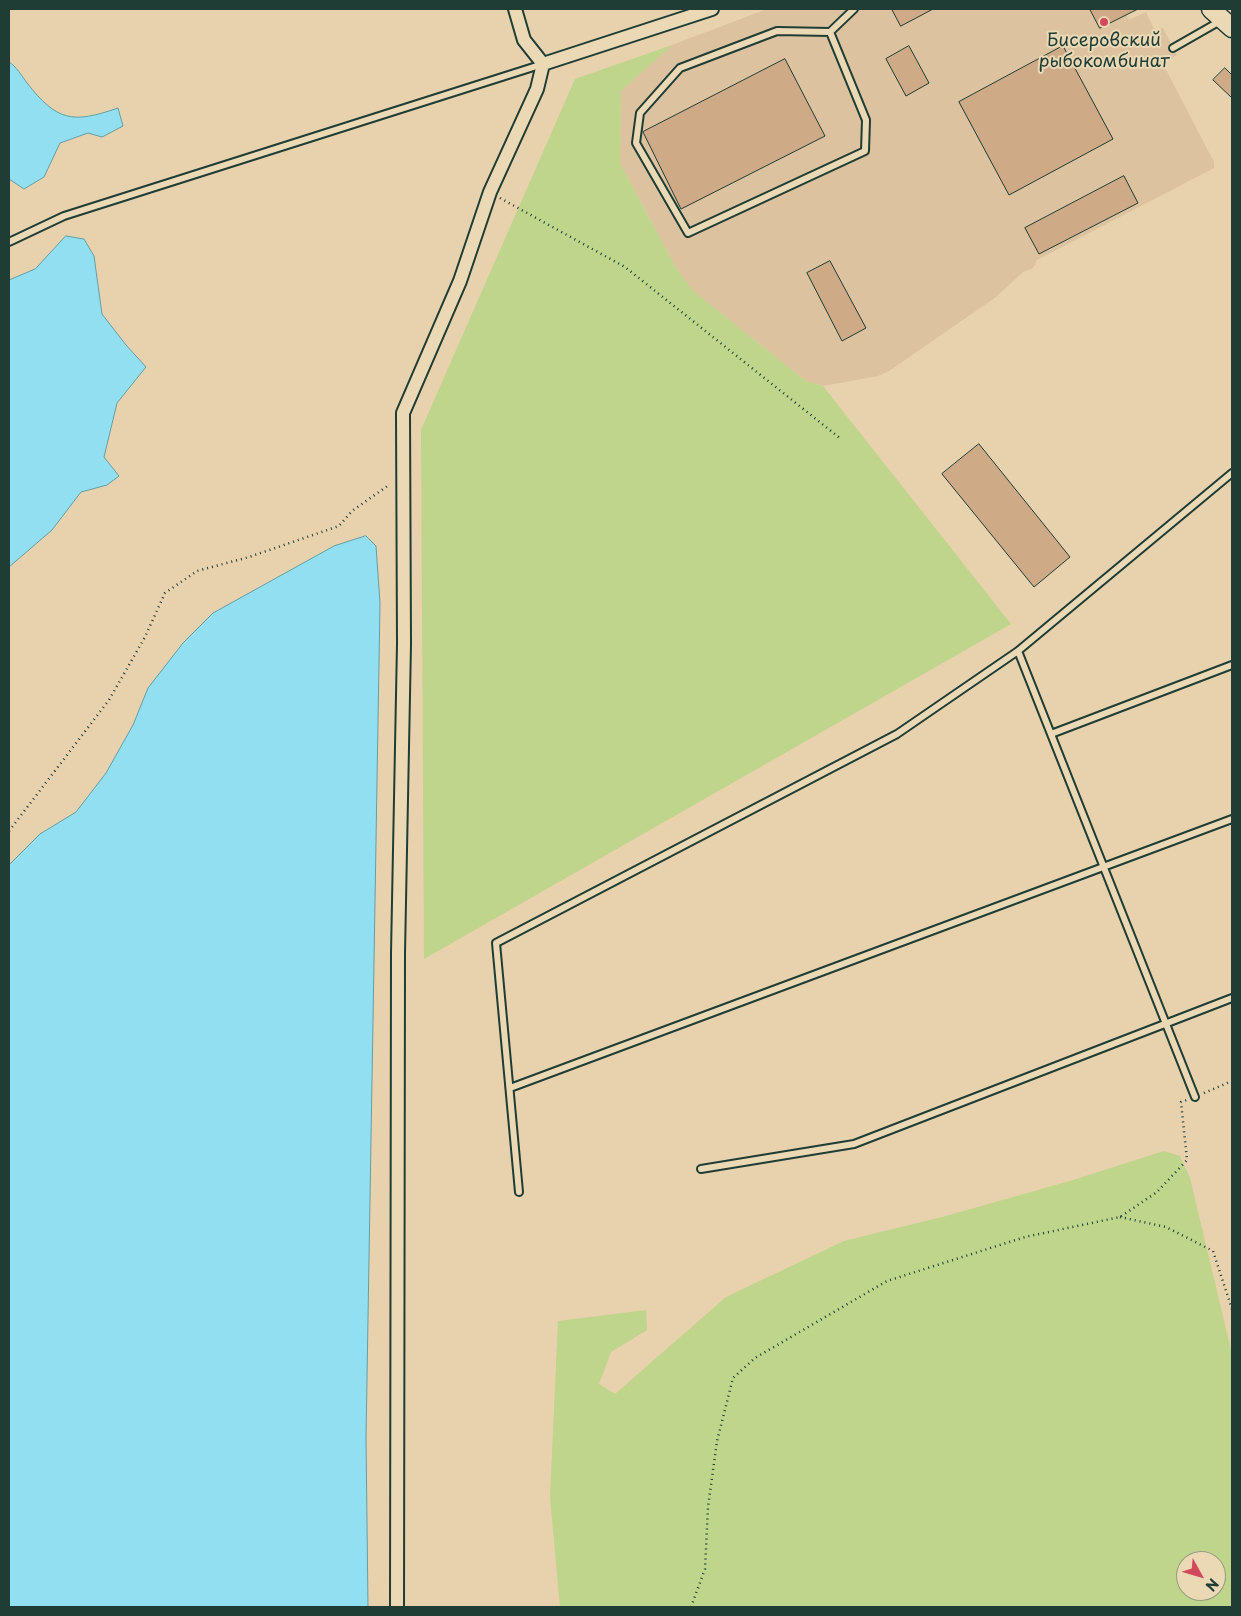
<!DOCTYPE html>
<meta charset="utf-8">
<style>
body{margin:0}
#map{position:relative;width:1241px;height:1616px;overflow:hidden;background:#e8d1ad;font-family:"Playpen Sans",sans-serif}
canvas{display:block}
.frame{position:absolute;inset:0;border:10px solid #1f3d34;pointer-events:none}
.north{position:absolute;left:1176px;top:1551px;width:50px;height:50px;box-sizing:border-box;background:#ebd9b6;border:1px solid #999b82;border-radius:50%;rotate:129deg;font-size:14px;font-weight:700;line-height:20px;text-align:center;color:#1f3d34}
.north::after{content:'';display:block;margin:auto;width:18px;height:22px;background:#d1495b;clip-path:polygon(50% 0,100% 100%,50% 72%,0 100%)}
</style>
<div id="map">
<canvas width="1241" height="1616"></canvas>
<div class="frame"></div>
<div class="north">N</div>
</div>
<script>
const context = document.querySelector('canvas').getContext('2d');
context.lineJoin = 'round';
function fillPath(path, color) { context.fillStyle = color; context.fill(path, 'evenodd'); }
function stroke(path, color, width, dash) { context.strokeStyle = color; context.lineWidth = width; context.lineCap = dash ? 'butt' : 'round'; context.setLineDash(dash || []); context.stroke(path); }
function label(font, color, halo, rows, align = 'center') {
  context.font = font + ' "Playpen Sans",sans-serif'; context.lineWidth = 4; context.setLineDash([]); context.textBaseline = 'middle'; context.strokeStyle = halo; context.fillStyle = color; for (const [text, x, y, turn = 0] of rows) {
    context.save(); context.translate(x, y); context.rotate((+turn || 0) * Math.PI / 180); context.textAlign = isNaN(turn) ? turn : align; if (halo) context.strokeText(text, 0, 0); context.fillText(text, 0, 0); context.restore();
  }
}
fillPath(new Path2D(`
 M767,9H1123L1129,20L1146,12L1155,31L1163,28L1177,55L1164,63L1165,68L1214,162V168L1037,260L1033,268L1023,272L996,297L889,371L878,376L823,386L806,381L692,290L675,266L620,163L621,91L672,45Z`), '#dcc29f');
fillPath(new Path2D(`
 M672,45L621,91L620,163L675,266L692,290L806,381L823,386L1011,624L424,959L421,430L575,79Z
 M1164,1151L1180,1156L1190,1178L1232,1354V1607H560L550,1497L558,1321L646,1310L647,1330L611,1352L599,1384L615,1394L726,1297L844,1241L946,1216L1073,1180ZM1186,1561H1216V1591H1186Z`), '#bed58b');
const water = new Path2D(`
 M9,62C16,66 22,76 27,83C57,121 72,124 118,108L123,126L102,137L88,133L60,143L44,177L24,189L9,179Z
 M66,236L84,239L94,256L102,314L126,345L146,367L117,403L104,457L119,476L107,485L81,492L52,530L9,567V280L35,269Z
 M366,536L376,546L380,603L366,1438L368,1607H9V865L40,834L76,812L106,773L133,725L148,688L183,643L213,613L334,546Z`);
fillPath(water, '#91dff1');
stroke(water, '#639ea5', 1);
const building = new Path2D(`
 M892,9H933L901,26Z
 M1090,9H1138L1100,28Z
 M909,46L929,83L906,96L886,59Z
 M1063,46L1113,139L1009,195L959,102Z
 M785,59L825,136L681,209L643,132Z
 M1225,68L1232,75V98L1213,80Z
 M1124,176L1138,203L1039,254L1025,228Z
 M830,261L866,328L842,341L807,273Z
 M979,444L1070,557L1034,587L942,474Z`);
fillPath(building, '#cfaa86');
stroke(building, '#1f3d34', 1);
const service = new Path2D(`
 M830,32L866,120L865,151L688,233L636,143L640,113L680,68L777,31L830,32L854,9
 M1173,48L1222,20
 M9,242L64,216L543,64
 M1018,651L1195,1097
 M1051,734L1232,665
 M510,1088L1232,819
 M701,1169L854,1144L1232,998
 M519,1192L496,943L897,734L1018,651L1232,473`);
const minor = new Path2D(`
 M515,9L524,40L543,64
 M543,64L712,9
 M397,1607L398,953L404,644L403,413L460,281L490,192L537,89L543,64`);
const secondary = new Path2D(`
 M1211,9L1232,28`);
stroke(service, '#1f3d34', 10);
stroke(minor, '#1f3d34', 16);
stroke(secondary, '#1f3d34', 21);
stroke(new Path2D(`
 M500,198L625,267L841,439
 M9,831L109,700L145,637L165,593L197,571L249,557L339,526L352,511L389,485
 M1204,1093L1232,1081
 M1120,1217L1166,1227L1213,1251L1232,1309
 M691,1607L705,1569L708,1507L717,1441L733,1378L755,1358L887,1281L1025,1237L1120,1217L1157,1192L1187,1160L1181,1102L1187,1100`), '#1f3d34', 2.5, [1, 4]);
stroke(service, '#ebd9b6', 6);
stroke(minor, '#ebd9b6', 12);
stroke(secondary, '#ebd9b6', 18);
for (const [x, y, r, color] of [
 [1104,22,5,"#d1495b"]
]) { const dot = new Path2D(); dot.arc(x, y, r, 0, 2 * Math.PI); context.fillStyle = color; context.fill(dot); stroke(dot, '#ebd9b6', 2); }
label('18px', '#1f3d34', '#ebd9b6', [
 ["Бисеровский",1104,41],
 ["рыбокомбинат",1104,62]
]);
</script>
